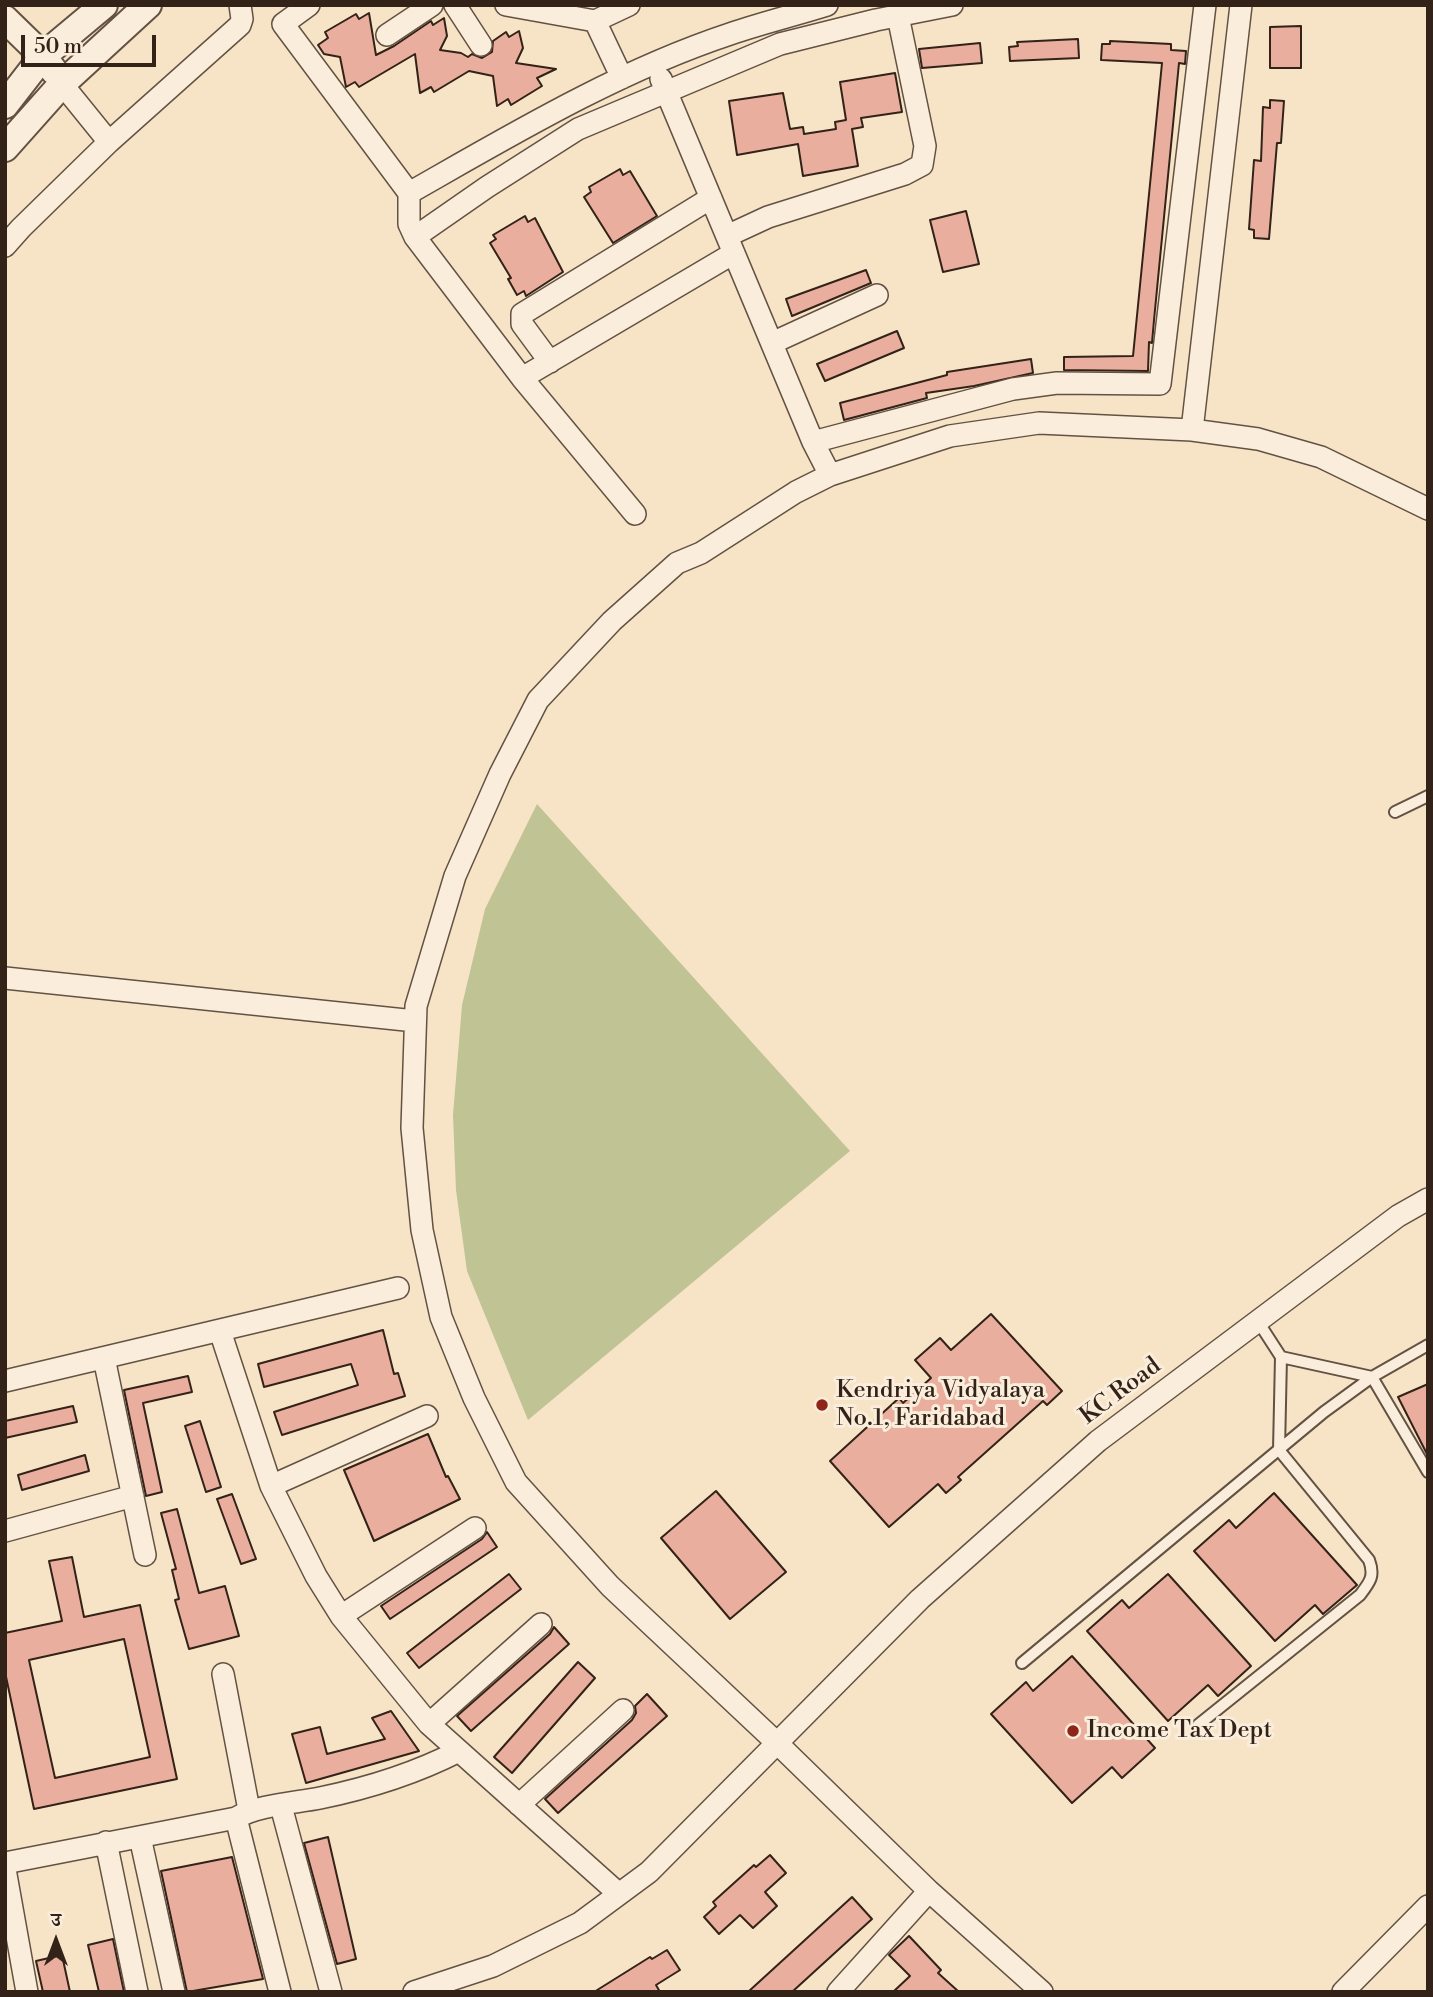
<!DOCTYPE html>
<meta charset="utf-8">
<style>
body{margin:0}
#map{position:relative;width:1433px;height:1997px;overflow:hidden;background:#f7e4c7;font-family:"Libre Bodoni","Noto Serif Devanagari",serif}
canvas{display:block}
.frame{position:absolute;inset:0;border:7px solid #322217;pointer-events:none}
.north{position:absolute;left:21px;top:1906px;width:70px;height:70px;-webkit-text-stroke:5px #faeddb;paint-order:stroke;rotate:0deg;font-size:19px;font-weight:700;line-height:28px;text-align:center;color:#322217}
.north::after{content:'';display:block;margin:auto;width:24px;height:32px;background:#322217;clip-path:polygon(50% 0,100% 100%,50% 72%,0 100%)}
.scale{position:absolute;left:21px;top:35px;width:135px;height:32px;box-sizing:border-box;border:4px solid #322217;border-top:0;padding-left:9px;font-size:21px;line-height:24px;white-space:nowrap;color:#322217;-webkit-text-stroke:5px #faeddb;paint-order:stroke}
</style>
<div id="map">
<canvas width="1433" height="1997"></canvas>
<div class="frame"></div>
<div class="north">उ</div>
<div class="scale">50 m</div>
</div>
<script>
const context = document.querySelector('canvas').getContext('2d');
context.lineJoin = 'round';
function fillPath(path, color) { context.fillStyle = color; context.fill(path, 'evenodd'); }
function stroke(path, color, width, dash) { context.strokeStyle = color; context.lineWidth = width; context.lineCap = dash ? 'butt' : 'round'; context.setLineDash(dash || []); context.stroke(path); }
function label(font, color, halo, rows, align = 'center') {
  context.font = font + ' "Libre Bodoni",serif'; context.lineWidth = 6; context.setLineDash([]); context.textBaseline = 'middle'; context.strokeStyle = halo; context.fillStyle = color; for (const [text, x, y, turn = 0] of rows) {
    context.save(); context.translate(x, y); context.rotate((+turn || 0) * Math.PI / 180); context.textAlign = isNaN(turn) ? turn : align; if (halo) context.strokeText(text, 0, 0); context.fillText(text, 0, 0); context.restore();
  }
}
fillPath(new Path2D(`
 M537,804L850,1151L528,1420L467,1271L456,1190L453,1115L462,1005L485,909Z`), '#c0c393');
const building = new Path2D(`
 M369,13L376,55L394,46L431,21L433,25L444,18L447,36L440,50L461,53L468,57L472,54L482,58L492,52L493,41L506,32L509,37L519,31L523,48L516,63L556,69L537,78L542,86L511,105L508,99L497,106L493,76L469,71L434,92L431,87L420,93L415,54L359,87L355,82L346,87L340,57L324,54L318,45L328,38L325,32L356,14L359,19Z
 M1301,26V68H1270V27Z
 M1078,39L1079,58L1010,61L1009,47L1018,46L1017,42Z
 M1110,41L1171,44V50L1186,51L1185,64L1179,63L1154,320L1152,343L1149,342L1148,371L1064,370V357L1133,356L1162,63L1101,60L1102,44H1110Z
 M980,43L982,63L922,68L919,49Z
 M895,73L902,112L861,118L863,127L852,129L858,166L803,176L798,144L737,155L729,101L783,93L790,129L803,127L804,134L836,129L835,122L846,120L840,82Z
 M1270,100L1284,101L1281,143H1277L1269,239L1254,238V230L1249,229L1254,160L1261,161L1263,107L1270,108Z
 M620,169L623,175L630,171L657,216L613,243L584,197L591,192L589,187Z
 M966,211L979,264L943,272L930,220Z
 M525,216L528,222L535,218L563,272L526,296L524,291L517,295L508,279L511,278L490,243L496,239L493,235Z
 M866,270L871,283L792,316L786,299Z
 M897,331L904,348L825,381L817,364Z
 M1031,359L1033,373L974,386L926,393L927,398L844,420L840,403L947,375V372Z
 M991,1314L1062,1391L1047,1405L1043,1401L958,1477L961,1480L946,1493L938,1484L889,1527L830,1461L899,1398L903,1403L931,1378L915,1360L940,1338L951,1350Z
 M383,1330L394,1374L398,1373L405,1396L282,1435L274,1412L358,1385L351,1364L264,1387L258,1364Z
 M188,1376L192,1392L143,1403L162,1492L146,1496L124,1390Z
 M1428,1384V1456L1398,1397Z
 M73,1406L77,1422L5,1438V1421Z
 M200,1421L221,1487L206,1492L185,1426Z
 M428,1434L446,1477L448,1476L460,1499L374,1541L344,1470Z
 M85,1455L89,1471L22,1490L18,1475Z
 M716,1491L786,1572L730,1619L661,1538Z
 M1274,1493L1357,1585L1323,1614L1315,1605L1275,1641L1194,1551L1229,1520L1236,1528Z
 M232,1494L256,1559L241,1564L217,1499Z
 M177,1509L199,1593L225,1586L239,1636L189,1649L175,1600L179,1599L172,1570L176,1569L161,1513Z
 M487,1532L497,1547L390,1619L381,1606L482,1539Z
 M72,1557L84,1617L140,1605L177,1779L34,1809L5,1672V1633L62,1621L49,1561ZM124,1639L150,1757L55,1778L29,1660Z
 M509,1574L521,1589L419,1668L407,1653Z
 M1168,1574L1251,1666L1218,1696L1208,1685L1168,1721L1087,1631L1122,1600L1129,1608Z
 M554,1627L569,1644L471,1731L457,1716L550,1634Z
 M1072,1656L1155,1748L1122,1778L1112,1767L1072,1803L991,1714L1026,1682L1033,1691Z
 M578,1662L595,1678L512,1773L494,1757Z
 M647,1694L667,1716L558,1813L545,1799L632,1720L636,1713L635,1706Z
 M391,1711L419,1751L306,1783L292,1734L320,1727L327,1754L385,1739L372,1718Z
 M328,1837L356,1959L337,1964L304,1843Z
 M770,1855L786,1873L765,1892L777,1906L753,1928L740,1915L719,1934L704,1917L716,1906L713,1902L754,1865L756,1867Z
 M232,1857L263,1979L187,1992L161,1871Z
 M852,1897L872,1919L792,1992H748Z
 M909,1936L941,1970L938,1973L959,1992H893L910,1976L889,1955Z
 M113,1939L124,1992H99L88,1945Z
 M667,1950L680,1970L656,1985L660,1992H594L650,1957L652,1959Z
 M62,1955L70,1992H43L36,1961Z`);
fillPath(building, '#e9ae9d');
stroke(building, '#322217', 2);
const service = new Path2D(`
 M1395,812L1428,796
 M1281,1357L1372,1377L1428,1472
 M1022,1663L1324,1412L1372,1377L1428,1345
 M1198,1725L1360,1595C1370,1582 1375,1576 1369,1560L1279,1450L1281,1357L1259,1323`);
const minor = new Path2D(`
 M309,5L283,24L409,193
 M455,5L481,45
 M506,5L595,21L622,78
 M595,21L629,5
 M387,35L432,5
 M661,79L813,442L830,475
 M62,84L109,142
 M727,236L768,217L905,174L922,165L925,146L898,16
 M415,237L487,187L578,129L780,44L876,20L952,5
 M5,246L21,228L109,142L240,25L242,19L240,5
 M772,343L877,295
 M550,362L522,324V314L711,198
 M522,378L734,253
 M1192,430L1241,5
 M813,442L1013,389L1057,383L1160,384L1205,5
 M635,514L522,378L415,237L409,224V193C511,135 618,71 730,34C762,23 795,15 827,5
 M5,978L415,1021
 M220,1331L271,1486L316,1576L341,1616L429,1724L619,1894
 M104,1358L145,1555
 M5,1381L398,1288
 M271,1486L427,1416
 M5,1531L133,1496
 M341,1616L475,1528
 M223,1674L249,1810
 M429,1724L541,1624
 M519,1805L623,1710
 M281,1806L331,1992
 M236,1818L280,1992
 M140,1837L174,1992
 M106,1842L137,1992
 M5,1863L236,1818C257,1805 295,1803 320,1798C369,1788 414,1774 459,1751
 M5,1869L27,1992
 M414,1992L493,1966L580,1923L649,1872L920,1599L1098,1441L1398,1216L1428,1199
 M838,1992L929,1891
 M1042,1992L929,1891L777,1743L610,1586L516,1482L474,1398L441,1317L422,1230L412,1128L416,1006L455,876L500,774L538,700L612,621L677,563L701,553L796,492L830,475L950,436L1039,423L1192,430L1258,439L1321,457L1428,509
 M1343,1992L1428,1906`);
const tertiary = new Path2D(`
 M5,19L43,56L54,71
 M5,105L43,56L104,5
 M5,148L62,84L148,5`);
stroke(service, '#635243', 14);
stroke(minor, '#635243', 24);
stroke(tertiary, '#635243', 30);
stroke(service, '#faeddb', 10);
stroke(minor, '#faeddb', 21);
stroke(tertiary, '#faeddb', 26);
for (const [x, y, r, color] of [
 [822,1405,7,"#8f2418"],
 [1073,1731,7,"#8f2418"]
]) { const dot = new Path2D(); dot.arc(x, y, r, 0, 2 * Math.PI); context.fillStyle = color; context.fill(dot); stroke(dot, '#faeddb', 2.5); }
label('24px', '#322217', '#faeddb', [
 ["Kendriya Vidyalaya",836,1391],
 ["No.1, Faridabad",836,1419],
 ["Income Tax Dept",1087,1731]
], 'left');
label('24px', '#322217', '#faeddb', [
 ["KC Road",1121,1392,-37]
]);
</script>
